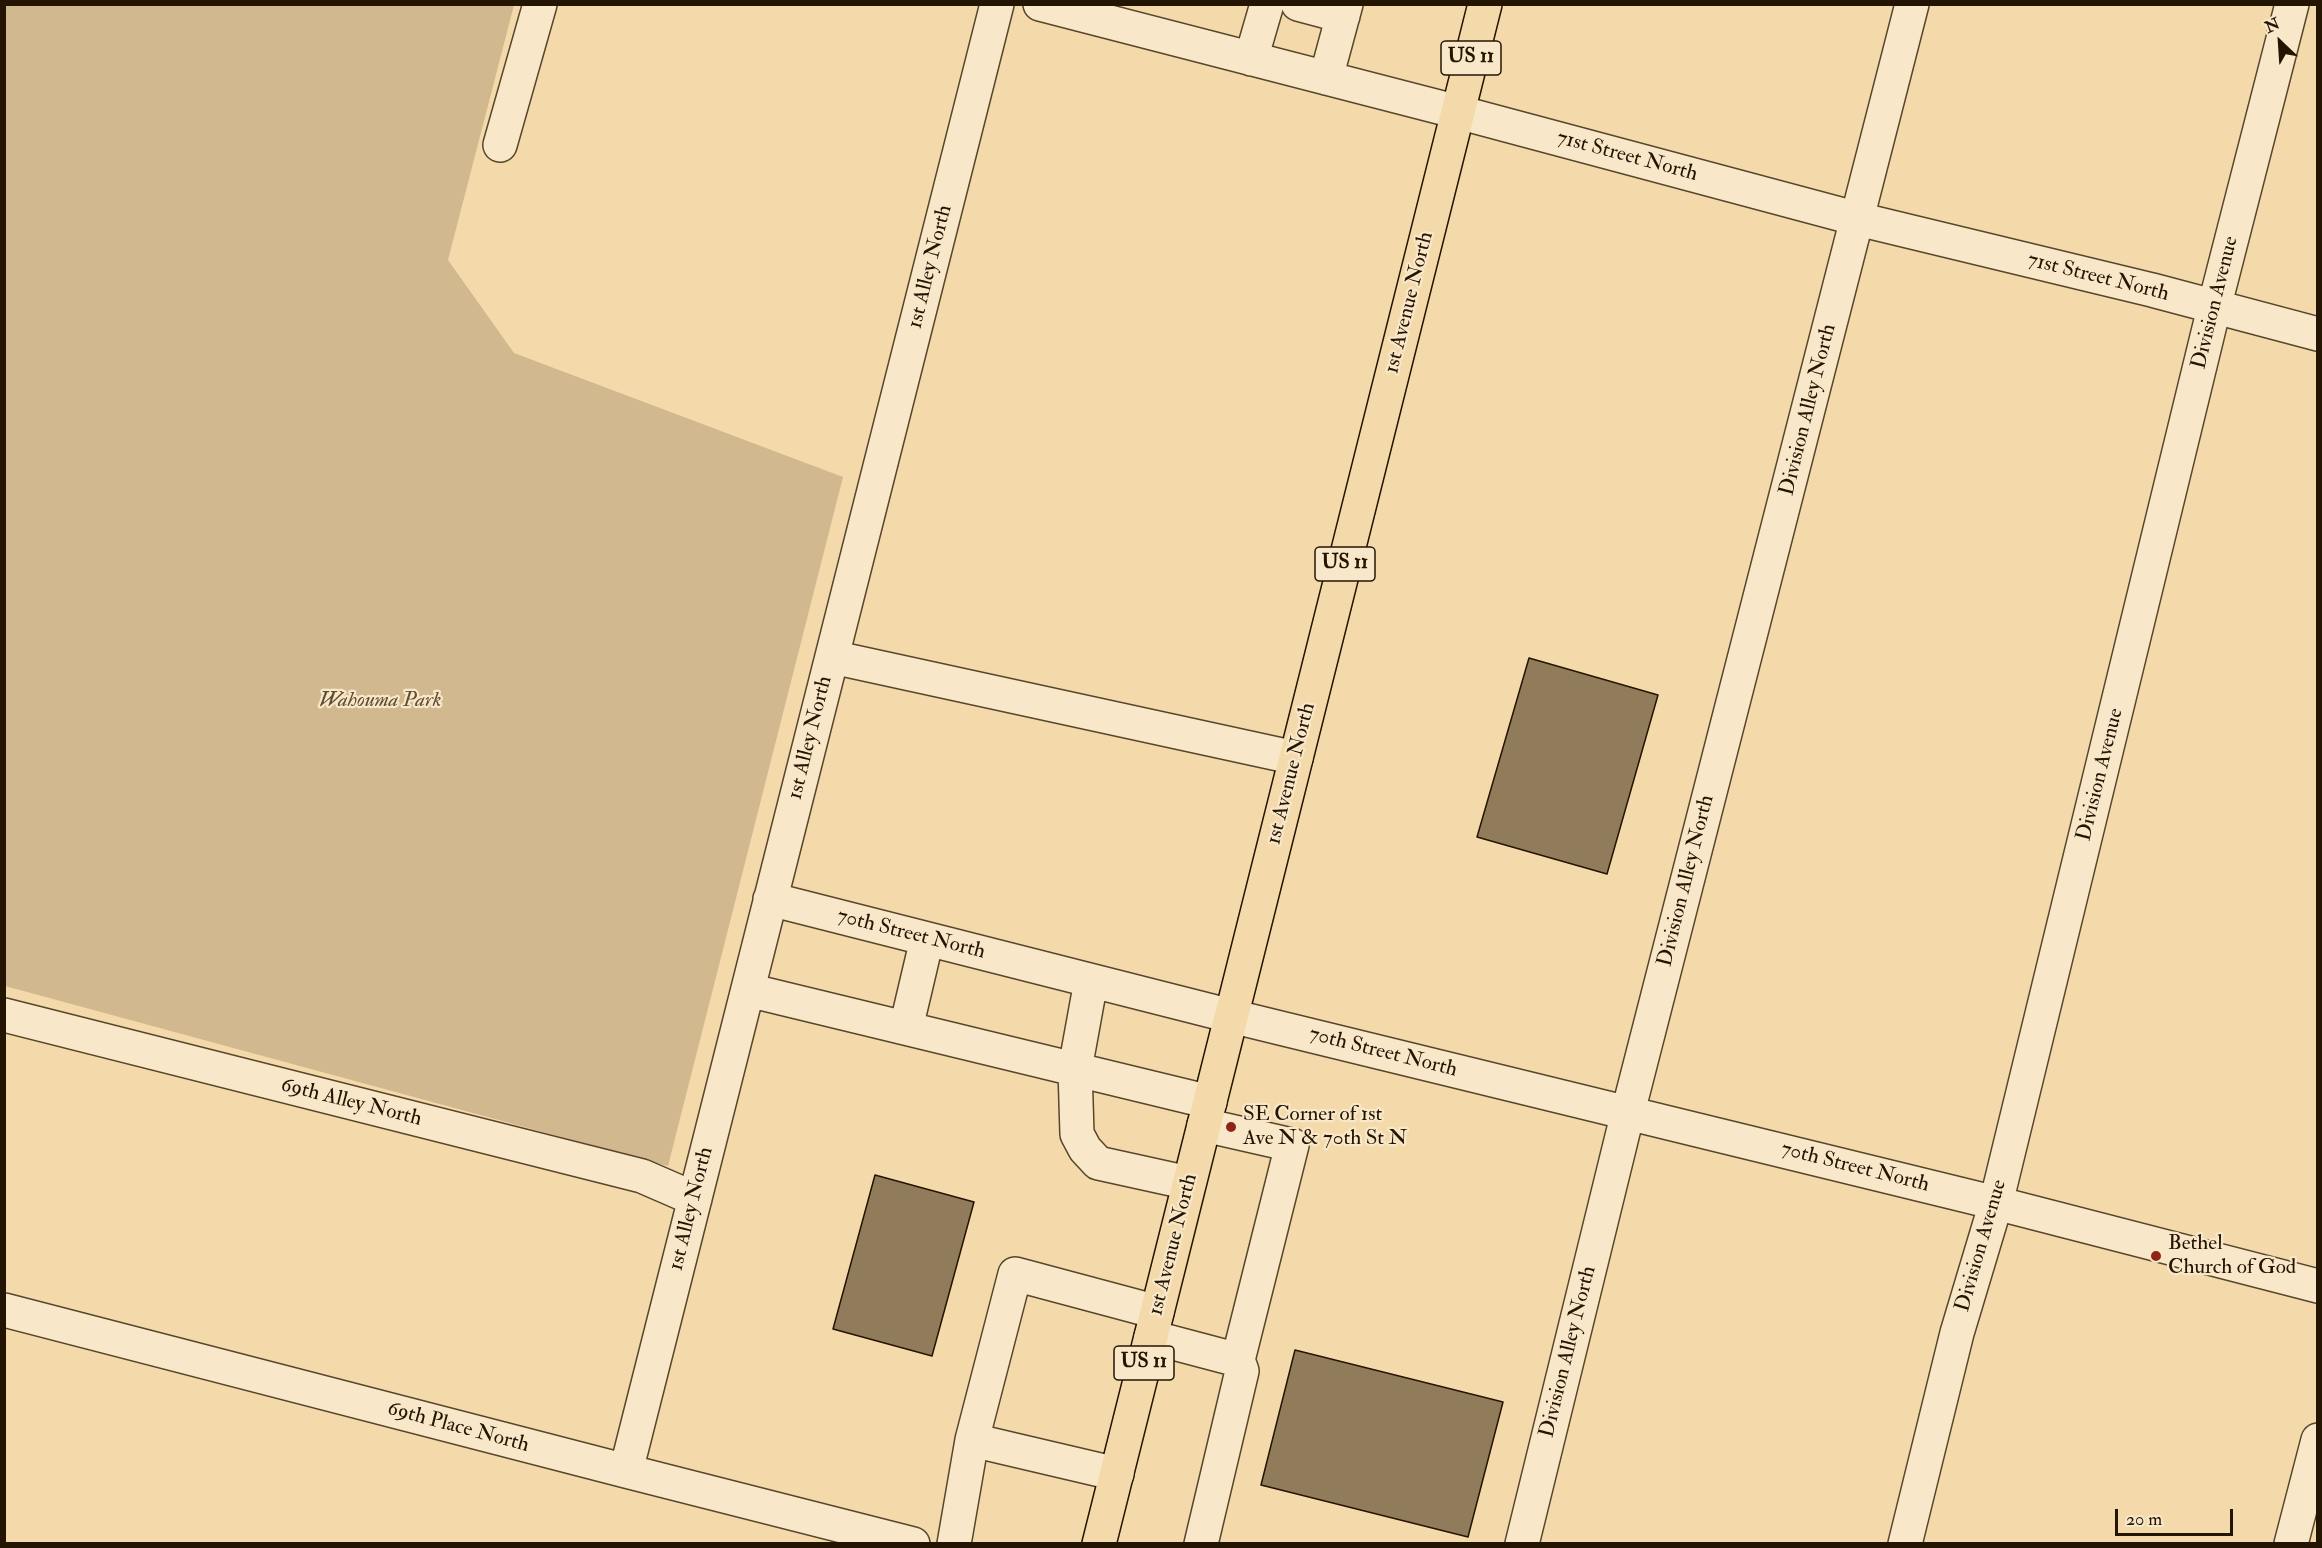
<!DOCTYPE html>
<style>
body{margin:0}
#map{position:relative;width:2322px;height:1548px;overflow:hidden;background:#f4daab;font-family:"IM FELL Double Pica",serif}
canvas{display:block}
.frame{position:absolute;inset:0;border:6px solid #241402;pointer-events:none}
.north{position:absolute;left:2250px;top:12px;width:60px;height:60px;-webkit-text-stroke:4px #f8e7c8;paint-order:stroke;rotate:335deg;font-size:16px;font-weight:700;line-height:24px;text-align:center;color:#241402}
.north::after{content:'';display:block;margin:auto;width:21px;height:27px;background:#241402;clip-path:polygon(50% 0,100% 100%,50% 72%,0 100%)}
.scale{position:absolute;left:2115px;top:1509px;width:118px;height:27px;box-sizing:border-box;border:3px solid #241402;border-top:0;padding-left:8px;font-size:18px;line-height:21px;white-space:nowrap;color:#241402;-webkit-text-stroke:4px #f8e7c8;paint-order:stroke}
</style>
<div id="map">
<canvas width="2322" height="1548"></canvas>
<div class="frame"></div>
<div class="north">N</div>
<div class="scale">20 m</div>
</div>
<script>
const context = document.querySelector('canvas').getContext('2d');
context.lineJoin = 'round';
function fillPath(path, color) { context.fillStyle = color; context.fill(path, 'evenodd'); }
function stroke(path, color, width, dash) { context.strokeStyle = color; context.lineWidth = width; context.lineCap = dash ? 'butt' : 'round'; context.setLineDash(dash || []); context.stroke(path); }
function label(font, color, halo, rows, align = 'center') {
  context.font = font + ' "IM FELL Double Pica",serif'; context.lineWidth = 4.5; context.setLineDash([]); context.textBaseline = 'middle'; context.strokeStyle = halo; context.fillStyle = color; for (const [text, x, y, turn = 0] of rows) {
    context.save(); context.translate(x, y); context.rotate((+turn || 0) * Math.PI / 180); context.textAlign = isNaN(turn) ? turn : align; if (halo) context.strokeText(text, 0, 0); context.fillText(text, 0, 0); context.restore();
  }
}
fillPath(new Path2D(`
 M4,5H514L448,260L514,353L843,477L668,1166L5,986Z`), '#d1b88e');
const building = new Path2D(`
 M1529,658L1658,695L1607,874L1477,837Z
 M875,1175L974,1202L932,1356L833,1329Z
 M1295,1350L1503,1402L1468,1537L1261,1485Z`);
fillPath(building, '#907b5a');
stroke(building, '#241402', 1.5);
const minor = new Path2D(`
 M1040,4L1458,112L1858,219L2152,290L2318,334
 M1298,4L1343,16
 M1251,59L1267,4
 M1326,78L1346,4
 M500,145L540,4
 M832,657L1296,758
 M770,899L1231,1016L1996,1203L2318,1286
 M1091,981L1075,1069L1077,1134L1085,1149L1098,1163L1189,1183
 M748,990L1210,1102
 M4,1015L642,1176L695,1199
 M906,1028L927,939
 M1204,1125L1292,1145L1238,1360
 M4,1310L626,1471L913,1544
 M1151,1337L1238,1360L1242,1371L1201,1544
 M972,1440L1117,1474
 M626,1471L997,4
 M954,1544L972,1440L1015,1274L1157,1312
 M1522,1544L1628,1112L1912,4
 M1905,1544L1957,1333L1996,1203L2214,308L2292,4
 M2291,1544L2318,1440`);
const major = new Path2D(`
 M1099,1544L1485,4`);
stroke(minor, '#58462c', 36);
stroke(major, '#241402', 36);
stroke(minor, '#f8e7c8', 33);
stroke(major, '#f4daab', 33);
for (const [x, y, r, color] of [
 [1231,1127,6,"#8f2418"],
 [2156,1256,6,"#8f2418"]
]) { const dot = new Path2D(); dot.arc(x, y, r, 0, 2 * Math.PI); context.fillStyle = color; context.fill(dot); stroke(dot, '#f8e7c8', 2); }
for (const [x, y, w] of [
 [1471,58,60],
 [1345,564,60],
 [1144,1363,60]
]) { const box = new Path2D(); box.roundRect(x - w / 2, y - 17, w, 34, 4.5); context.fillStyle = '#f8e7c8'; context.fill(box); stroke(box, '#241402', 1.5); }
label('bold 20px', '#241402', null, [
 ["US 11",1471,58],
 ["US 11",1345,564],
 ["US 11",1144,1363]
]);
label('21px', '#241402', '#f8e7c8', [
 ["71st Street North",1627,157,15],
 ["1st Alley North",931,267,-76],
 ["71st Street North",2098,278,14],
 ["1st Avenue North",1410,303,-76],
 ["Division Avenue",2216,303,-76],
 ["Division Alley North",1809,410,-76],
 ["1st Alley North",811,738,-76],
 ["1st Avenue North",1292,774,-76],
 ["Division Avenue",2101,775,-76],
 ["Division Alley North",1687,881,-76],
 ["70th Street North",911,935,14],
 ["70th Street North",1383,1053,14],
 ["69th Alley North",351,1103,14],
 ["70th Street North",1855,1168,14],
 ["1st Alley North",692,1209,-76],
 ["1st Avenue North",1174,1245,-76],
 ["Division Avenue",1982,1246,-74],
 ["Division Alley North",1569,1352,-76],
 ["69th Place North",458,1428,15]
]);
label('italic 21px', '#614d33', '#f8e7c8', [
 ["Wahouma Park",380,701]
]);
label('21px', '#241402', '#f8e7c8', [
 ["SE Corner of 1st",1243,1115],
 ["Ave N & 70th St N",1243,1139],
 ["Bethel",2168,1244],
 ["Church of God",2168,1268]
], 'left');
</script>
